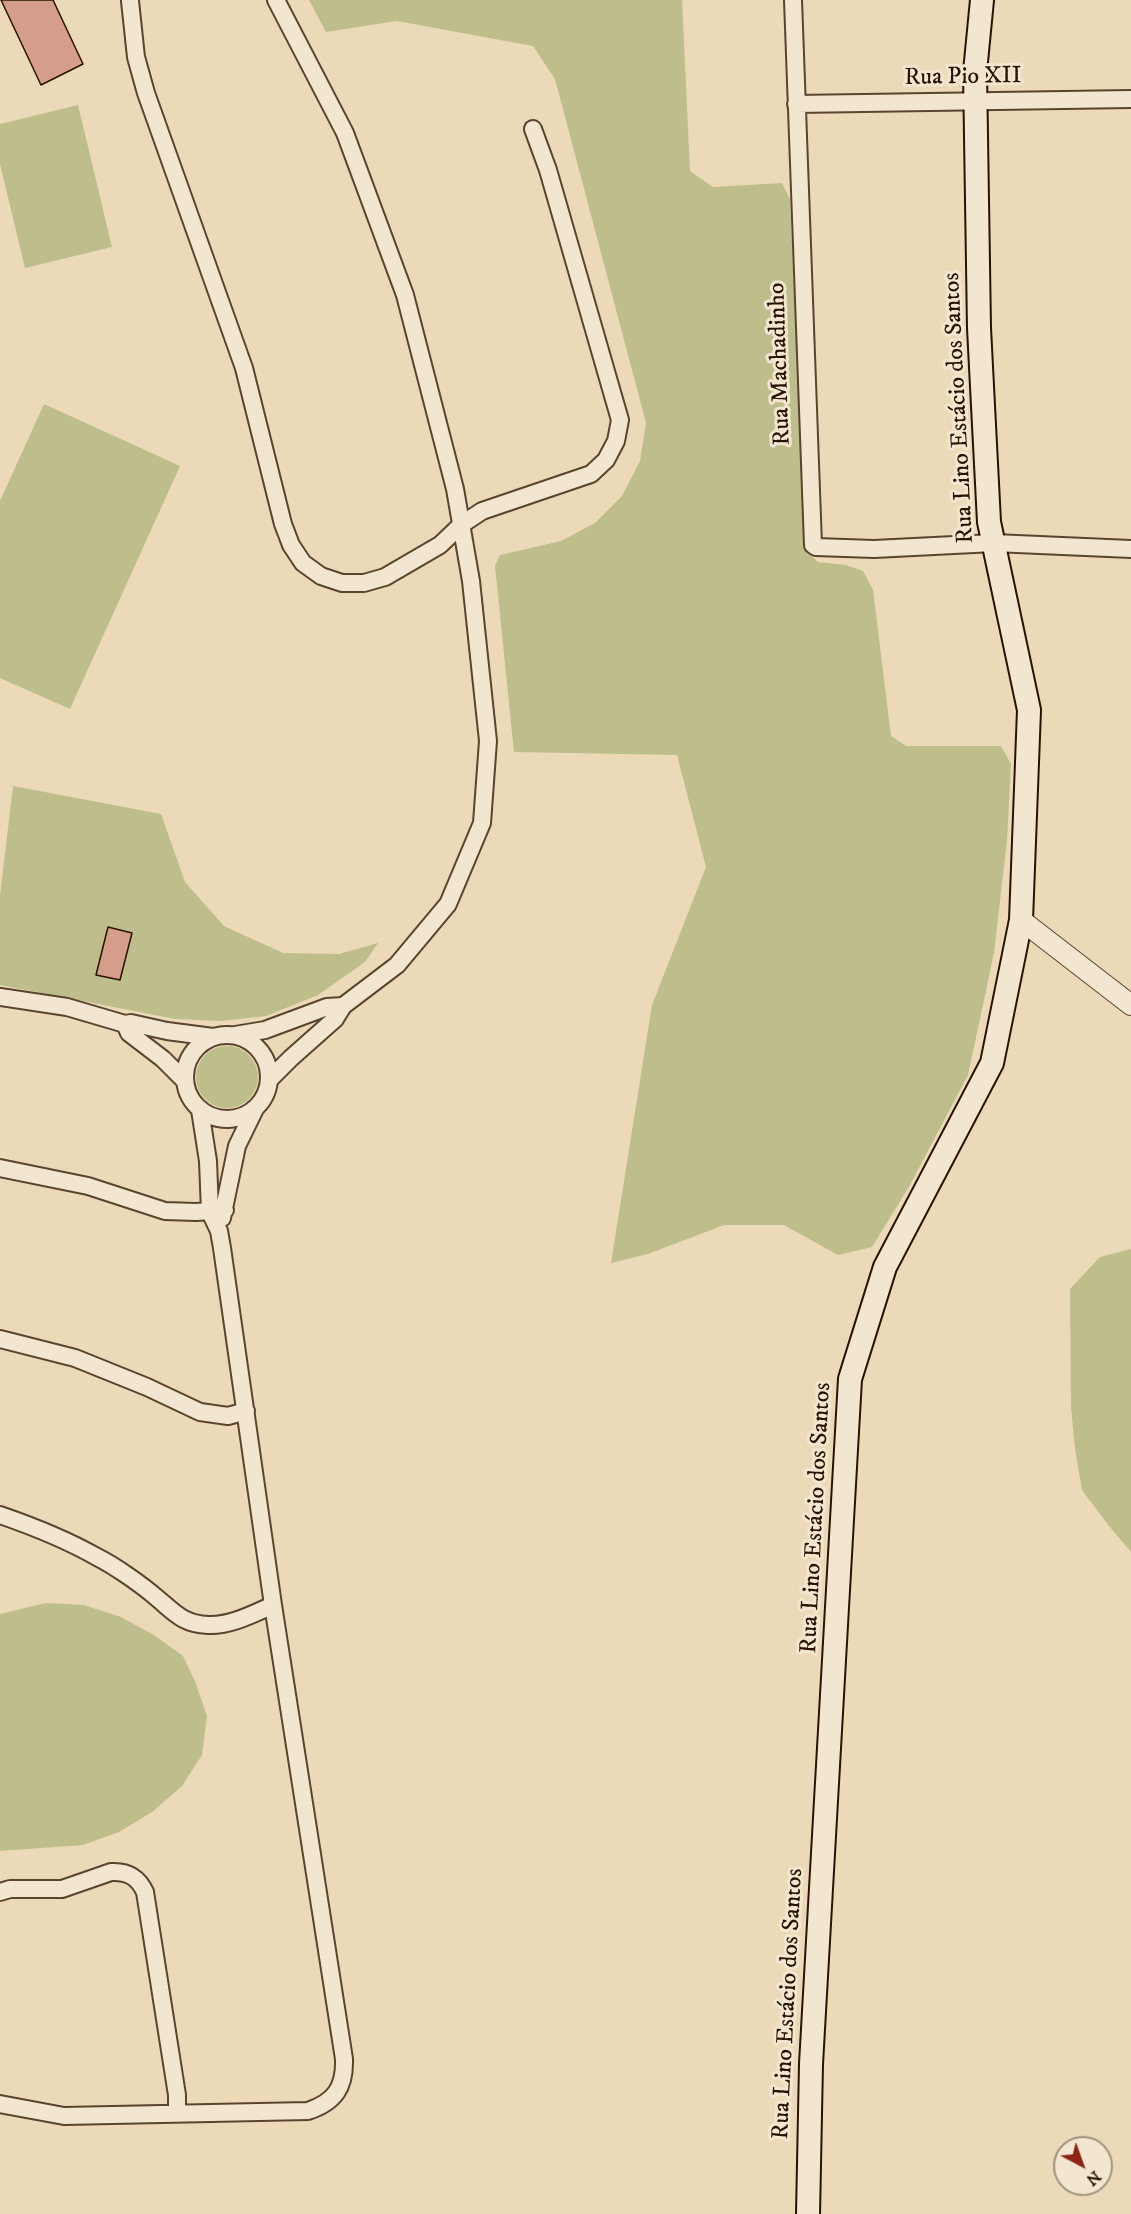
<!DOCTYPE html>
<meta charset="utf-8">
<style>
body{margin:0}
#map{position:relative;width:1131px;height:2214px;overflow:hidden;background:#ecd9b8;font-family:"IM FELL DW Pica",serif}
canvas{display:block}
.north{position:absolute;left:1053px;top:2136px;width:60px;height:60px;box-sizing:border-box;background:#f3e6d1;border:2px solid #a2927d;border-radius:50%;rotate:139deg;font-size:16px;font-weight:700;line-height:24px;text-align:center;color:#291300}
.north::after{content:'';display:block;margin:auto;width:21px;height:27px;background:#8f2418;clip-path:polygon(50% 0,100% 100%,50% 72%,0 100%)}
</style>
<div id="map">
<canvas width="1131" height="2214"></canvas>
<div class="north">N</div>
</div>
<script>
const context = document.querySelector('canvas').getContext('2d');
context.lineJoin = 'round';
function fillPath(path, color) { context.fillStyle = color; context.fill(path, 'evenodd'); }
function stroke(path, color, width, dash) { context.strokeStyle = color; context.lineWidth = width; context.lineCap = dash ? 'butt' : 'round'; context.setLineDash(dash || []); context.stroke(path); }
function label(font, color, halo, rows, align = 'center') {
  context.font = font + ' "IM FELL DW Pica",serif'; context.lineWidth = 6; context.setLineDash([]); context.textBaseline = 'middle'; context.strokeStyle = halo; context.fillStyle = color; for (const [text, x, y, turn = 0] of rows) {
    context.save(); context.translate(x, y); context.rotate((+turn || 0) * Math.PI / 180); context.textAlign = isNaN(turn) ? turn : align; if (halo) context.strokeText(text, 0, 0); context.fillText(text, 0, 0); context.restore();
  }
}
fillPath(new Path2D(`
 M309,0H682L690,171L713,187L782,183L790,199L805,550L818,562L846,565L863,571L873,590L891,736L906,746H1001L1011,764L1007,840L994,953L968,1075L910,1185L872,1247L838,1255L784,1225H724L648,1254L611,1263L652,1005L706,867L677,755L514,752L495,566L500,555L561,541L595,523L622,496L640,461L646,423L555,79L533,46L397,21L326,32Z
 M78,105L112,247L25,268L0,164V124Z
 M44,404L180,466L70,709L0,678V501Z
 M13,786L161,814L185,882L224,926L283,953L339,954L378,943L365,962L318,995L266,1016L221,1021L175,1019L0,985V896Z
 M196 1077a31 31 0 1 1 62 0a31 31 0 1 1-62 0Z
 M1131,1249V1552L1109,1526L1082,1490L1075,1449L1071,1408L1070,1289L1100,1257Z
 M46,1603L84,1605L121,1617L154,1635L183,1656L195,1681L207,1716L202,1755L182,1786L152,1812L119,1832L83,1845L0,1851V1614Z`), '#bdbe8b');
const building = new Path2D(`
 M1,0H53L83,64L41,85Z
 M108,927L132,933L120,980L96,975Z`);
fillPath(building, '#d59e8b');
stroke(building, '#291300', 1.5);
const minor = new Path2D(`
 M793,0L813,545L816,547L874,549L994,543L1131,549
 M130,1L136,57L146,93L244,368L283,524L291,545L303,563L321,576L342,583H364L385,577L440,545L461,525L482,511L591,474L606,460L616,441L620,420L548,170L533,129
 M796,104L1131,99
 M0,997L67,1007L125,1024L131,1023L167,1031L213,1037
 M125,1024L129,1033L163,1059L184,1080
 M185 1077a42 42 0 1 1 84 0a42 42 0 1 1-84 0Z
 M235,1035L265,1030L327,1007L343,1006
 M269,1080L291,1058L335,1019L343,1006L397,965L448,904L482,823L488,741L471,581L455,489L405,295L345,133L276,0
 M0,1168L88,1186L165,1211L196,1212L225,1210
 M222,1218L237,1146L255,1109
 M0,1339L75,1358L147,1387L200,1412L228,1416L246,1411
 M0,1515C32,1526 67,1540 97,1557C115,1566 142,1585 157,1598C175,1613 183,1624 208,1625C230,1626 253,1614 273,1605
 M0,1892L10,1889H62L111,1872C128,1871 138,1877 145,1892L177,2095V2113
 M0,2104L64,2116L308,2111C335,2102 345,2087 344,2059L273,1605L222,1248L219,1231L210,1212L208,1161L200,1110`);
const tertiary = new Path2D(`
 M1021,920L1131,1005`);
const secondary = new Path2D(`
 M808,2214L811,2064L850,1379L885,1267L992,1063L1021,920L1029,710L989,522L979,328L975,72L982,0`);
stroke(minor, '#5a442e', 20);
stroke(tertiary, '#5a442e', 22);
stroke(secondary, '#291300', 26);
stroke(minor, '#f3e6d1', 16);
stroke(tertiary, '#f3e6d1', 20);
stroke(secondary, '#f3e6d1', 22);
label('24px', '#291300', '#f3e6d1', [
 ["Rua Pio XII",963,78,-1],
 ["Rua Machadinho",781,364,-92],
 ["Rua Lino Estácio dos Santos",960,408,-93],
 ["Rua Lino Estácio dos Santos",817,1518,-87],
 ["Rua Lino Estácio dos Santos",789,2004,-87]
]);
</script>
